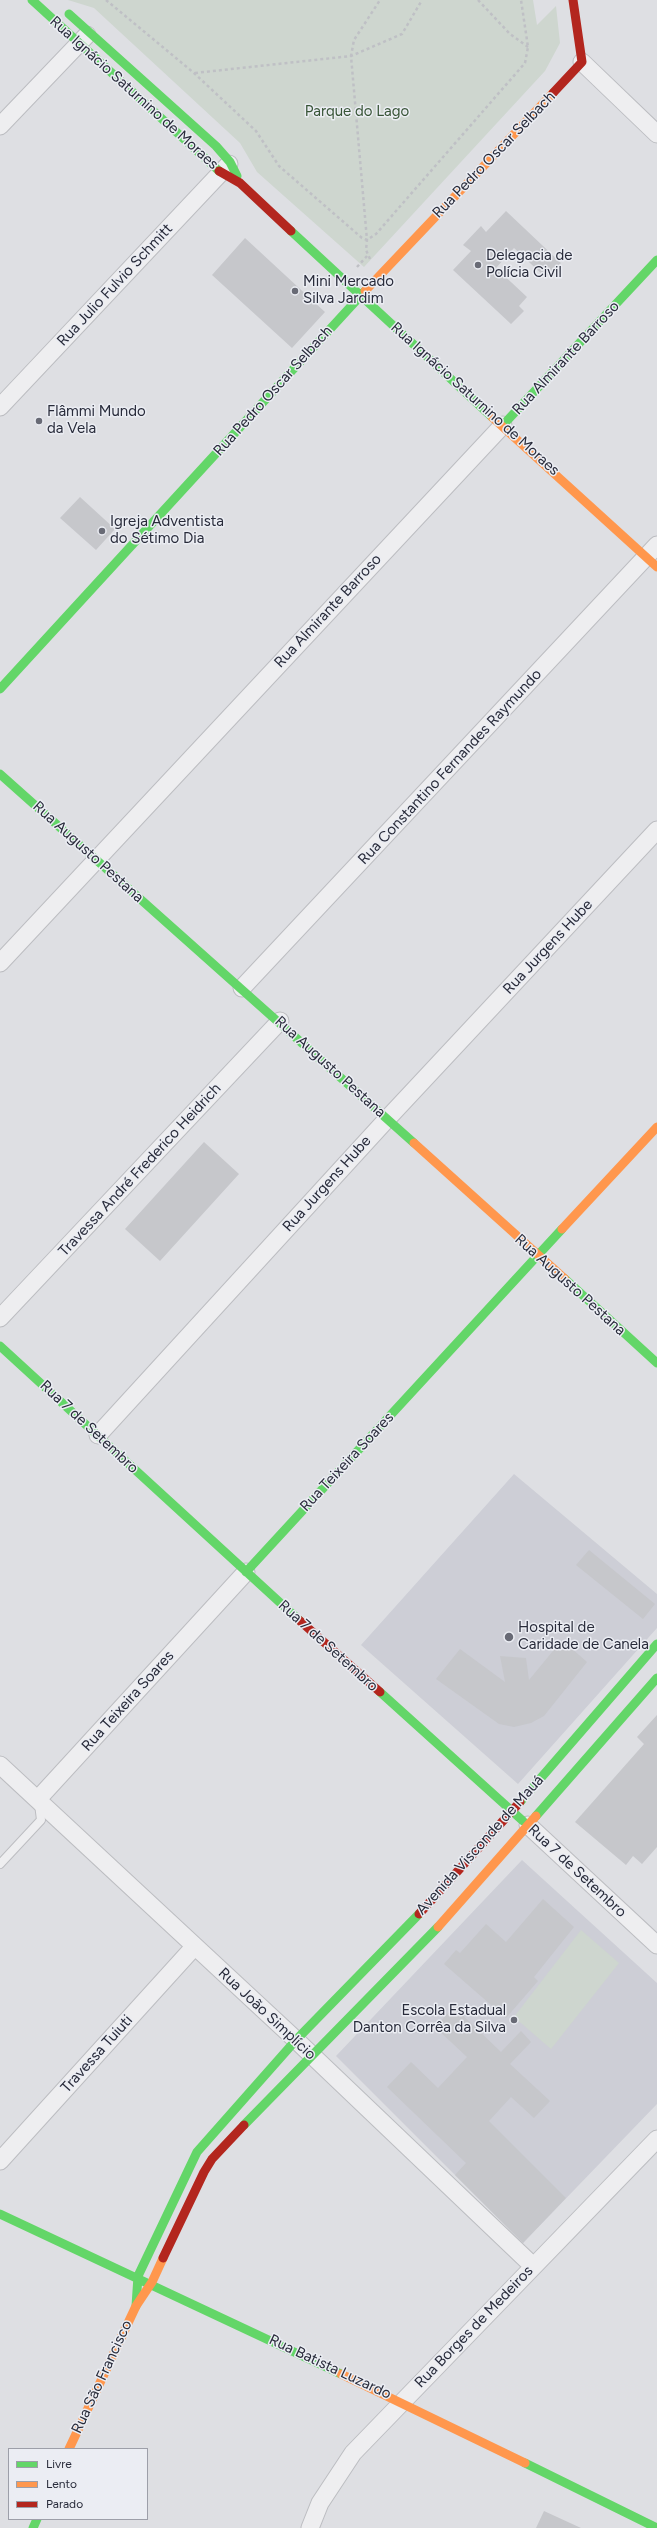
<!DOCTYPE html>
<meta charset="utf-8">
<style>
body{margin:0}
#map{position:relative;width:657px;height:2528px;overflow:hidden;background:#dedfe3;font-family:Figtree,sans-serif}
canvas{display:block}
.legend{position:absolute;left:8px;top:2448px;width:140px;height:72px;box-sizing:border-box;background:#ebedf3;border:1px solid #9d9fa9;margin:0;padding:5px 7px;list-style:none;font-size:12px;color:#282b3a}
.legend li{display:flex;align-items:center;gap:8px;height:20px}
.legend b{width:20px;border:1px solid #9d9fa9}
</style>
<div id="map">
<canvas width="657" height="2528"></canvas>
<ul class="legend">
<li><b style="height:5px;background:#63d668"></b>Livre</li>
<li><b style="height:5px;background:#ff974d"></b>Lento</li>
<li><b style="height:5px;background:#b3261e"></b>Parado</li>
</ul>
</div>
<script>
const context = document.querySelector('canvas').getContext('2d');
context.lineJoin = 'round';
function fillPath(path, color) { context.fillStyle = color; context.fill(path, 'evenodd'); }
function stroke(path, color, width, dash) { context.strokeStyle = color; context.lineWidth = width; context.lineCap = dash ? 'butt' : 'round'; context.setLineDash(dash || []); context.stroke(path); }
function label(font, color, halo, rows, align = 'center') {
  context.font = font + ' Figtree,sans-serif'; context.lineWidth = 3; context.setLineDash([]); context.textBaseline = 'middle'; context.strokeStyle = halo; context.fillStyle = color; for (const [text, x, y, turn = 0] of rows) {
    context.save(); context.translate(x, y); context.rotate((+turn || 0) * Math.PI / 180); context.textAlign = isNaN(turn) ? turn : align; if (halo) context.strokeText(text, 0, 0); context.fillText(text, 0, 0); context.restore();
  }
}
fillPath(new Path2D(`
 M514,1474L657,1594V1628L518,1784L361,1645Z
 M522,1860L657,1983V2104L523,2243L336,2056Z`), '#cdced6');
fillPath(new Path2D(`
 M68,0H533L537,25L556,6L560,43L545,71L364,267L257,172L240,143L94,8Z
 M581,1930L619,1963L551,2049L514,2017Z`), '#ced6cf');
fillPath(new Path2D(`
 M506,211L561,263L546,278L514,248L496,268L527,297L519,306L524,311L511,324L453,270L471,251L463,245L481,226L486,232Z
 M245,238L325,312L292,348L212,275Z
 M80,497L115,529L96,550L60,518Z
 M204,1142L239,1174L160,1261L125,1229Z
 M589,1550L655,1604L643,1619L576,1565Z
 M562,1640L587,1662L544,1716L531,1723L514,1727L499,1724L436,1679L460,1649L505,1682L500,1656L526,1658L529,1680Z
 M657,1715V1847L642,1864L633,1856L626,1865L575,1822L644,1744L637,1737Z
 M543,1899L574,1927L534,1977L538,1981L506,2018L444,1964L456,1950L460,1953L486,1924L506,1942Z
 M454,2007L501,2052L521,2031L531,2042L510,2064L550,2101L534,2118L511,2097L489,2121L566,2198L523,2243L455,2175L466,2163L387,2087L411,2062L438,2088L467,2057L435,2027Z
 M544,2511L581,2528H536Z`), '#c6c7cb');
const lane = new Path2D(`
 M0,1864L41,1820L39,1804`);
const street = new Path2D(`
 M582,62L657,134
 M0,126L87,35
 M0,407L229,164
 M0,963L503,425
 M242,988L657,545
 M0,1318L280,1021
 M98,1435L388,1118L657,830
 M0,1765L296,2040L533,2266
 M38,1799L246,1572
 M528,1825L657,1945
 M0,2161L194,1947
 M310,2528L320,2503L353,2453L657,2139`);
stroke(lane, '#bcbdc1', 10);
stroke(street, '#bcbdc1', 19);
stroke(new Path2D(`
 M106,0L194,73L256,131L279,166L362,238L367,240L376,234L525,63L528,47L521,0
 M478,0L510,34L528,47
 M195,73L351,56L402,34L422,0
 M370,259L366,250L367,240L351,56L354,40L380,0
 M357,267L367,256`), '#bfc0c5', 2.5, [3, 3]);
stroke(lane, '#eeeef0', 8);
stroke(street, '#eeeef0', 17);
stroke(new Path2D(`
 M32,0L219,171
 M69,14L216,146L230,162L237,176
 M291,231L492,417
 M503,425L657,260
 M0,689L365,291
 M0,774L414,1143
 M565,1279L657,1363
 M0,1346L299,1620
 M246,1572L562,1229
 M380,1692L523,1821
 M520,1802L657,1644
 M536,1816L657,1678
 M244,2125L438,1927
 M0,2214L341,2374
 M136,2306L138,2276L197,2152L296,2040L419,1914
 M525,2463L657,2528
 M33,2528L37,2519`), '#63d668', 9);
stroke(new Path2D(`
 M365,291L553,93
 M492,417L657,567
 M414,1143L565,1279
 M562,1229L657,1127
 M438,1927L536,1816
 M341,2374L525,2463
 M69,2449L136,2306L152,2282L163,2258`), '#ff974d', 9);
stroke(new Path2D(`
 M553,93L582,62L573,0
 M219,171L240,183L291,231
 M299,1620L380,1692
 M419,1914L520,1802
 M163,2258L204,2172L212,2159L244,2125`), '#b3261e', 9);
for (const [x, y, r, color] of [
 [478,265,4,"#686a75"],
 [295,291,4,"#686a75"],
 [39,421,4,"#686a75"],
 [102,531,4,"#686a75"],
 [509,1637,5,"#686a75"],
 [514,2020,4,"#686a75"]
]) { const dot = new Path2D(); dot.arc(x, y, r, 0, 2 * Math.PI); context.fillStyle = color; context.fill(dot); stroke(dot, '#ebedf3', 1.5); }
label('15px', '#282b3a', '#ebedf3', [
 ["Rua Ignácio Saturnino de Moraes",134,93,42],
 ["Rua Pedro Oscar Selbach",494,155,-46],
 ["Rua Julio Fulvio Schmitt",115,285,-47],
 ["Rua Almirante Barroso",566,358,-47],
 ["Rua Pedro Oscar Selbach",273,391,-48],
 ["Rua Ignácio Saturnino de Moraes",475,399,42],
 ["Rua Almirante Barroso",328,611,-47],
 ["Rua Constantino Fernandes Raymundo",450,767,-47],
 ["Rua Augusto Pestana",88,852,42],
 ["Rua Jurgens Hube",548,947,-47],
 ["Rua Augusto Pestana",330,1067,42],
 ["Travessa André Frederico Heidrich",140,1170,-47],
 ["Rua Jurgens Hube",327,1184,-48],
 ["Rua Augusto Pestana",570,1285,42],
 ["Rua 7 de Setembro",89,1427,43],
 ["Rua Teixeira Soares",347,1462,-47],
 ["Rua 7 de Setembro",328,1646,42],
 ["Rua Teixeira Soares",128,1701,-48],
 ["Avenida Visconde de Mauá",480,1845,-48],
 ["Rua 7 de Setembro",577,1871,43],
 ["Rua João Simplício",267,2014,43],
 ["Travessa Tuiuti",97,2054,-48],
 ["Rua Borges de Medeiros",474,2327,-46],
 ["Rua Batista Luzardo",330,2367,25],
 ["Rua São Francisco",102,2377,-65]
]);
label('15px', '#375436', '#ebedf3', [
 ["Parque do Lago",357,112]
]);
label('15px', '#282b3a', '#ebedf3', [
 ["Delegacia de",486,256],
 ["Polícia Civil",486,273],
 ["Mini Mercado",303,282],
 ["Silva Jardim",303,299],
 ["Flâmmi Mundo",47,412],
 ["da Vela",47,429],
 ["Igreja Adventista",110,522],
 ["do Sétimo Dia",110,539],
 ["Hospital de",518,1628],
 ["Caridade de Canela",518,1645],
 ["Escola Estadual",506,2011,"right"],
 ["Danton Corrêa da Silva",506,2028,"right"]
], 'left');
</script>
